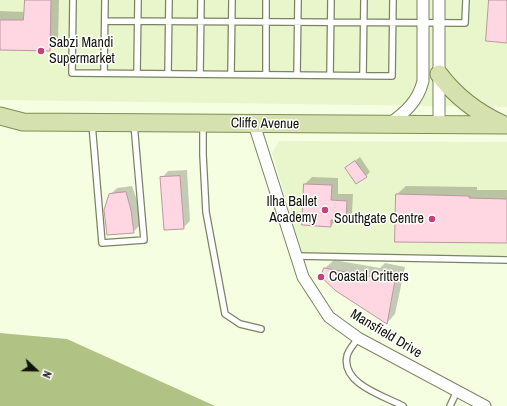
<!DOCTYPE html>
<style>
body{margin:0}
#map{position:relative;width:507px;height:406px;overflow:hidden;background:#f6fee2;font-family:"Archivo Narrow",sans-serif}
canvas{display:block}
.north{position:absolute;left:16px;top:350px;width:40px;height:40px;-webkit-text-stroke:3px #fff;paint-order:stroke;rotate:112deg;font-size:11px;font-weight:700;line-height:16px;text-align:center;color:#111408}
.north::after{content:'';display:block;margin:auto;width:14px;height:18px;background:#111408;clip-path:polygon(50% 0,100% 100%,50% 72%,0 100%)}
</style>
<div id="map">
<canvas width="507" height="406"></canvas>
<div class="north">N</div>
</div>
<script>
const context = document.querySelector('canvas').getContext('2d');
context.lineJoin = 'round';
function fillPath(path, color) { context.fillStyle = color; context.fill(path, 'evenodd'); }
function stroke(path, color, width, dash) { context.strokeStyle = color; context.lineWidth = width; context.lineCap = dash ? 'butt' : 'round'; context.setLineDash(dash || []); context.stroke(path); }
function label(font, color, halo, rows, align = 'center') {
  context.font = font + ' "Archivo Narrow",sans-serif'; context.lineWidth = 3; context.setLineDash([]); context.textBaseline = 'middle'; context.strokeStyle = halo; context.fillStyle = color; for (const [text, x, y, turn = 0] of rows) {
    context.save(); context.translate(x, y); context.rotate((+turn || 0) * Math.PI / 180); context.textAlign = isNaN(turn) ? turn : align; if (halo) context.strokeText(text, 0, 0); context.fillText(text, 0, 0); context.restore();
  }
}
fillPath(new Path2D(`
 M0,0H507V107L0,100Z
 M279,141L507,142V260L303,256L272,153Z`), '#e9f6cb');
fillPath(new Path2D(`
 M0,333L67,339L215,406H0Z`), '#b1c384');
fillPath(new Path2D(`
 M26,0H59L58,41L49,50L0,49V11L25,12Z
 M360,157L370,172L366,176L351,164Z
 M187,170L190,221L183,228L162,178L168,171Z
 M312,177L338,178V194H353L352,213L345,219H337L331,226L305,184Z
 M132,186L138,203L140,225L133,232L110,195L117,188Z
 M406,186L477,187V190H507V243L397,194Z
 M334,260L380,268L385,263L405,267L395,314L387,323L325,268Z`), '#0003');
const building = new Path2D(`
 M25,0H51L50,51L0,50V20H23Z
 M489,0H507V43L486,41Z
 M355,161L367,177L356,184L345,168Z
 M180,176L184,229L164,230L160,177Z
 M304,184L332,185L331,200L347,201L346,220H331V227L302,225Z
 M126,192L131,210L134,233L107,235L104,210L109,194Z
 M396,194L469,196V198L507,199V243L395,242Z
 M324,268L373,277L375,272L396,275L387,324L336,291L321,277Z`);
fillPath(building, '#ffd7e2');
stroke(building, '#bc96a2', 1);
const service = new Path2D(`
 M73,0L72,73L392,76L393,0
 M266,0V75
 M105,21L465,23L466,0
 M104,73L105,0
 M137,73L138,0
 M168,74L169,0
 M200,74L201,0
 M231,74L232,0
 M297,75L298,0
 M330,75L331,0
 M363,75L364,0
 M92,124L102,243L144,240L134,124
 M203,125V155L206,212L225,314L240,324L261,329
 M296,256L507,260
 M358,338C355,343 348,350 347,356C341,384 384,396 403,406
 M450,406L457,391`);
const minor = new Path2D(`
 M254,124L303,277L329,317L358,338L485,406
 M389,124C406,112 418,101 423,81V0
 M439,125V0`);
const primary = new Path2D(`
 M439,74C456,97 476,112 502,124
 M0,116L23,122L507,125`);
stroke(service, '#7a8363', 8);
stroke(minor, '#7a8363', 13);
stroke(primary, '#7e8e52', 19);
stroke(service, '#fff', 5.5);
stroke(minor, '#fff', 11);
stroke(primary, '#d5e2af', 17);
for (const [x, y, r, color] of [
 [41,51,4,"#c83f79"],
 [325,210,4,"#c83f79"],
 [432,219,4,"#c83f79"],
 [321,277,4,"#c83f79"]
]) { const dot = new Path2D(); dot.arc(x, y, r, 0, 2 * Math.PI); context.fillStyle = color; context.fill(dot); stroke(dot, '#fff', 1.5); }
label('14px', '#111408', '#fff', [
 ["Sabzi Mandi",49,43],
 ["Supermarket",49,59],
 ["Ilha Ballet",317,202,"right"],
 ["Academy",317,218,"right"],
 ["Southgate Centre",424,219,"right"],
 ["Coastal Critters",329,277]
], 'left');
label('14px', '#111408', '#fff', [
 ["Cliffe Avenue",265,124,1],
 ["Mansfield Drive",386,334,31]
]);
</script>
